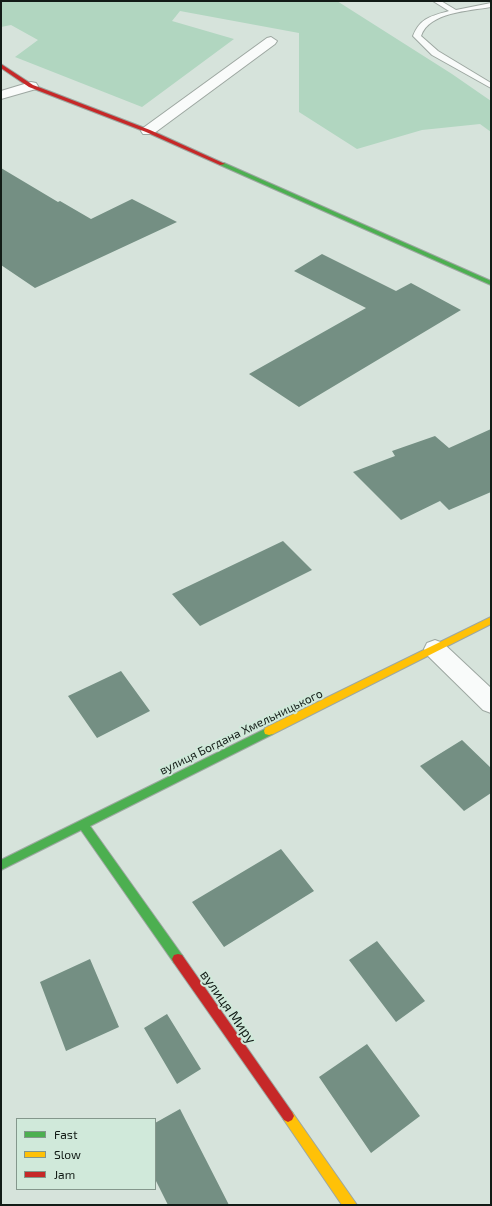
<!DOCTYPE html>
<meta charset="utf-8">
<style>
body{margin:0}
#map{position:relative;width:492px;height:1206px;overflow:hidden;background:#d6e3db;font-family:"Exo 2",sans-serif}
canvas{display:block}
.frame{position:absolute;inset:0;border:2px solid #121b16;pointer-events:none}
.legend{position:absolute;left:16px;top:1118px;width:140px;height:72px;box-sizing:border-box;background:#d0e9da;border:1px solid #84978c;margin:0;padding:5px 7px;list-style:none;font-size:12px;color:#121b16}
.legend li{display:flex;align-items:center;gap:8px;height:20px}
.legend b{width:20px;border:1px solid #84978c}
</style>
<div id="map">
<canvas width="492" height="1206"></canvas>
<div class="frame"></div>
<ul class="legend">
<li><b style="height:5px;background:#4caf50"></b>Fast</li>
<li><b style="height:5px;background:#ffc107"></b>Slow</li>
<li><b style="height:5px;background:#c62828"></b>Jam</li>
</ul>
</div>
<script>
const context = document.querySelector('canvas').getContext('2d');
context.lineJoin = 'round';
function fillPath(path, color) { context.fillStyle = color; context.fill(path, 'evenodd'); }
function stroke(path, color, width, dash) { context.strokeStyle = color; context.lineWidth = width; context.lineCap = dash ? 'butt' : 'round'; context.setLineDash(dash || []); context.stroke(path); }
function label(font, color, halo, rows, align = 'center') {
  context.font = font + ' "Exo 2",sans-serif'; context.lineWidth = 4; context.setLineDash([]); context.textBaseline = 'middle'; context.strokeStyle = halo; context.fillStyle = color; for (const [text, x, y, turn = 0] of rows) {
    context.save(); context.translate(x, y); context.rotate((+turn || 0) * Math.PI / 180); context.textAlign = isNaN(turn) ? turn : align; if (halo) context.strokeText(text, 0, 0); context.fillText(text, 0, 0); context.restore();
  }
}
fillPath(new Path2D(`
 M1,1H337L452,74L491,101V132L480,124L422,130L357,149L299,112V33L180,11L172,21L234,39L142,107L15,57L38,40L11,25L1,27Z`), '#b1d6c0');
fillPath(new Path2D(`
 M1,168L58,202L60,201L91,219L132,199L177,222L35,288L1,265Z
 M322,254L396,291L411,283L461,310L299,407L249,374L366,308L294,271Z
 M491,429V492L449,510L440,501L401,520L353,472L395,456L392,451L435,436L449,448Z
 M283,541L312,570L200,626L172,594Z
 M121,671L150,711L97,738L68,696Z
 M462,740L491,768V793L464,811L420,766Z
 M281,849L314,891L224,947L192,902Z
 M377,941L425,1001L396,1022L349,960Z
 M90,959L119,1027L66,1051L40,982Z
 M167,1014L201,1069L177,1084L144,1028Z
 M367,1044L420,1116L371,1153L319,1077Z
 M180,1109L229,1205H168L155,1179V1123Z`), '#748f83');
const lane = new Path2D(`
 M433,1H441L456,10L491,3V7C469,11 429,12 421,36L438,51L491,83V88L432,55L413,36C420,18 431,16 449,11Z`);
const street = new Path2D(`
 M271,37L277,41L275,44L153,134H143L141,131L143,128L267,38Z
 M31,82L36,83L38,86L36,89L1,99V91Z
 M435,640L443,643L491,688V713L483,710L427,655L424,649L427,643Z`);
const fast = new Path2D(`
 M220,163H224L491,281V285L220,165Z
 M269,727L273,728L274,731L273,734L90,826L182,955L184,959L182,963L178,964L174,963L81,830L1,870V860Z`);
const slow = new Path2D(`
 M491,617V624L273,734L269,735L265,734L264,731L265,728Z
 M288,1110L292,1112L357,1205H342L284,1120L282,1116L284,1112Z`);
const jam = new Path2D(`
 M1,64L33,85L150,130L225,164L220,165L146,132L29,87L1,68Z
 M178,954L182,955L292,1112L294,1116L292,1120L288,1122L284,1120L174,963L172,959L174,955Z`);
stroke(lane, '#9da7a1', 2);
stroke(street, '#9da7a1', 2);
stroke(fast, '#9da7a1', 2);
stroke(slow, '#9da7a1', 2);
stroke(jam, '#9da7a1', 2);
fillPath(lane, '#f9fbfa');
fillPath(street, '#f9fbfa');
fillPath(fast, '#4caf50');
fillPath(slow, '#ffc107');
fillPath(jam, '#c62828');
label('12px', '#121b16', '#d0e9da', [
 ["вулиця Богдана Хмельницького",241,732,-26]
]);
label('14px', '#121b16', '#d0e9da', [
 ["вулиця Миру",228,1007,55]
]);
</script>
